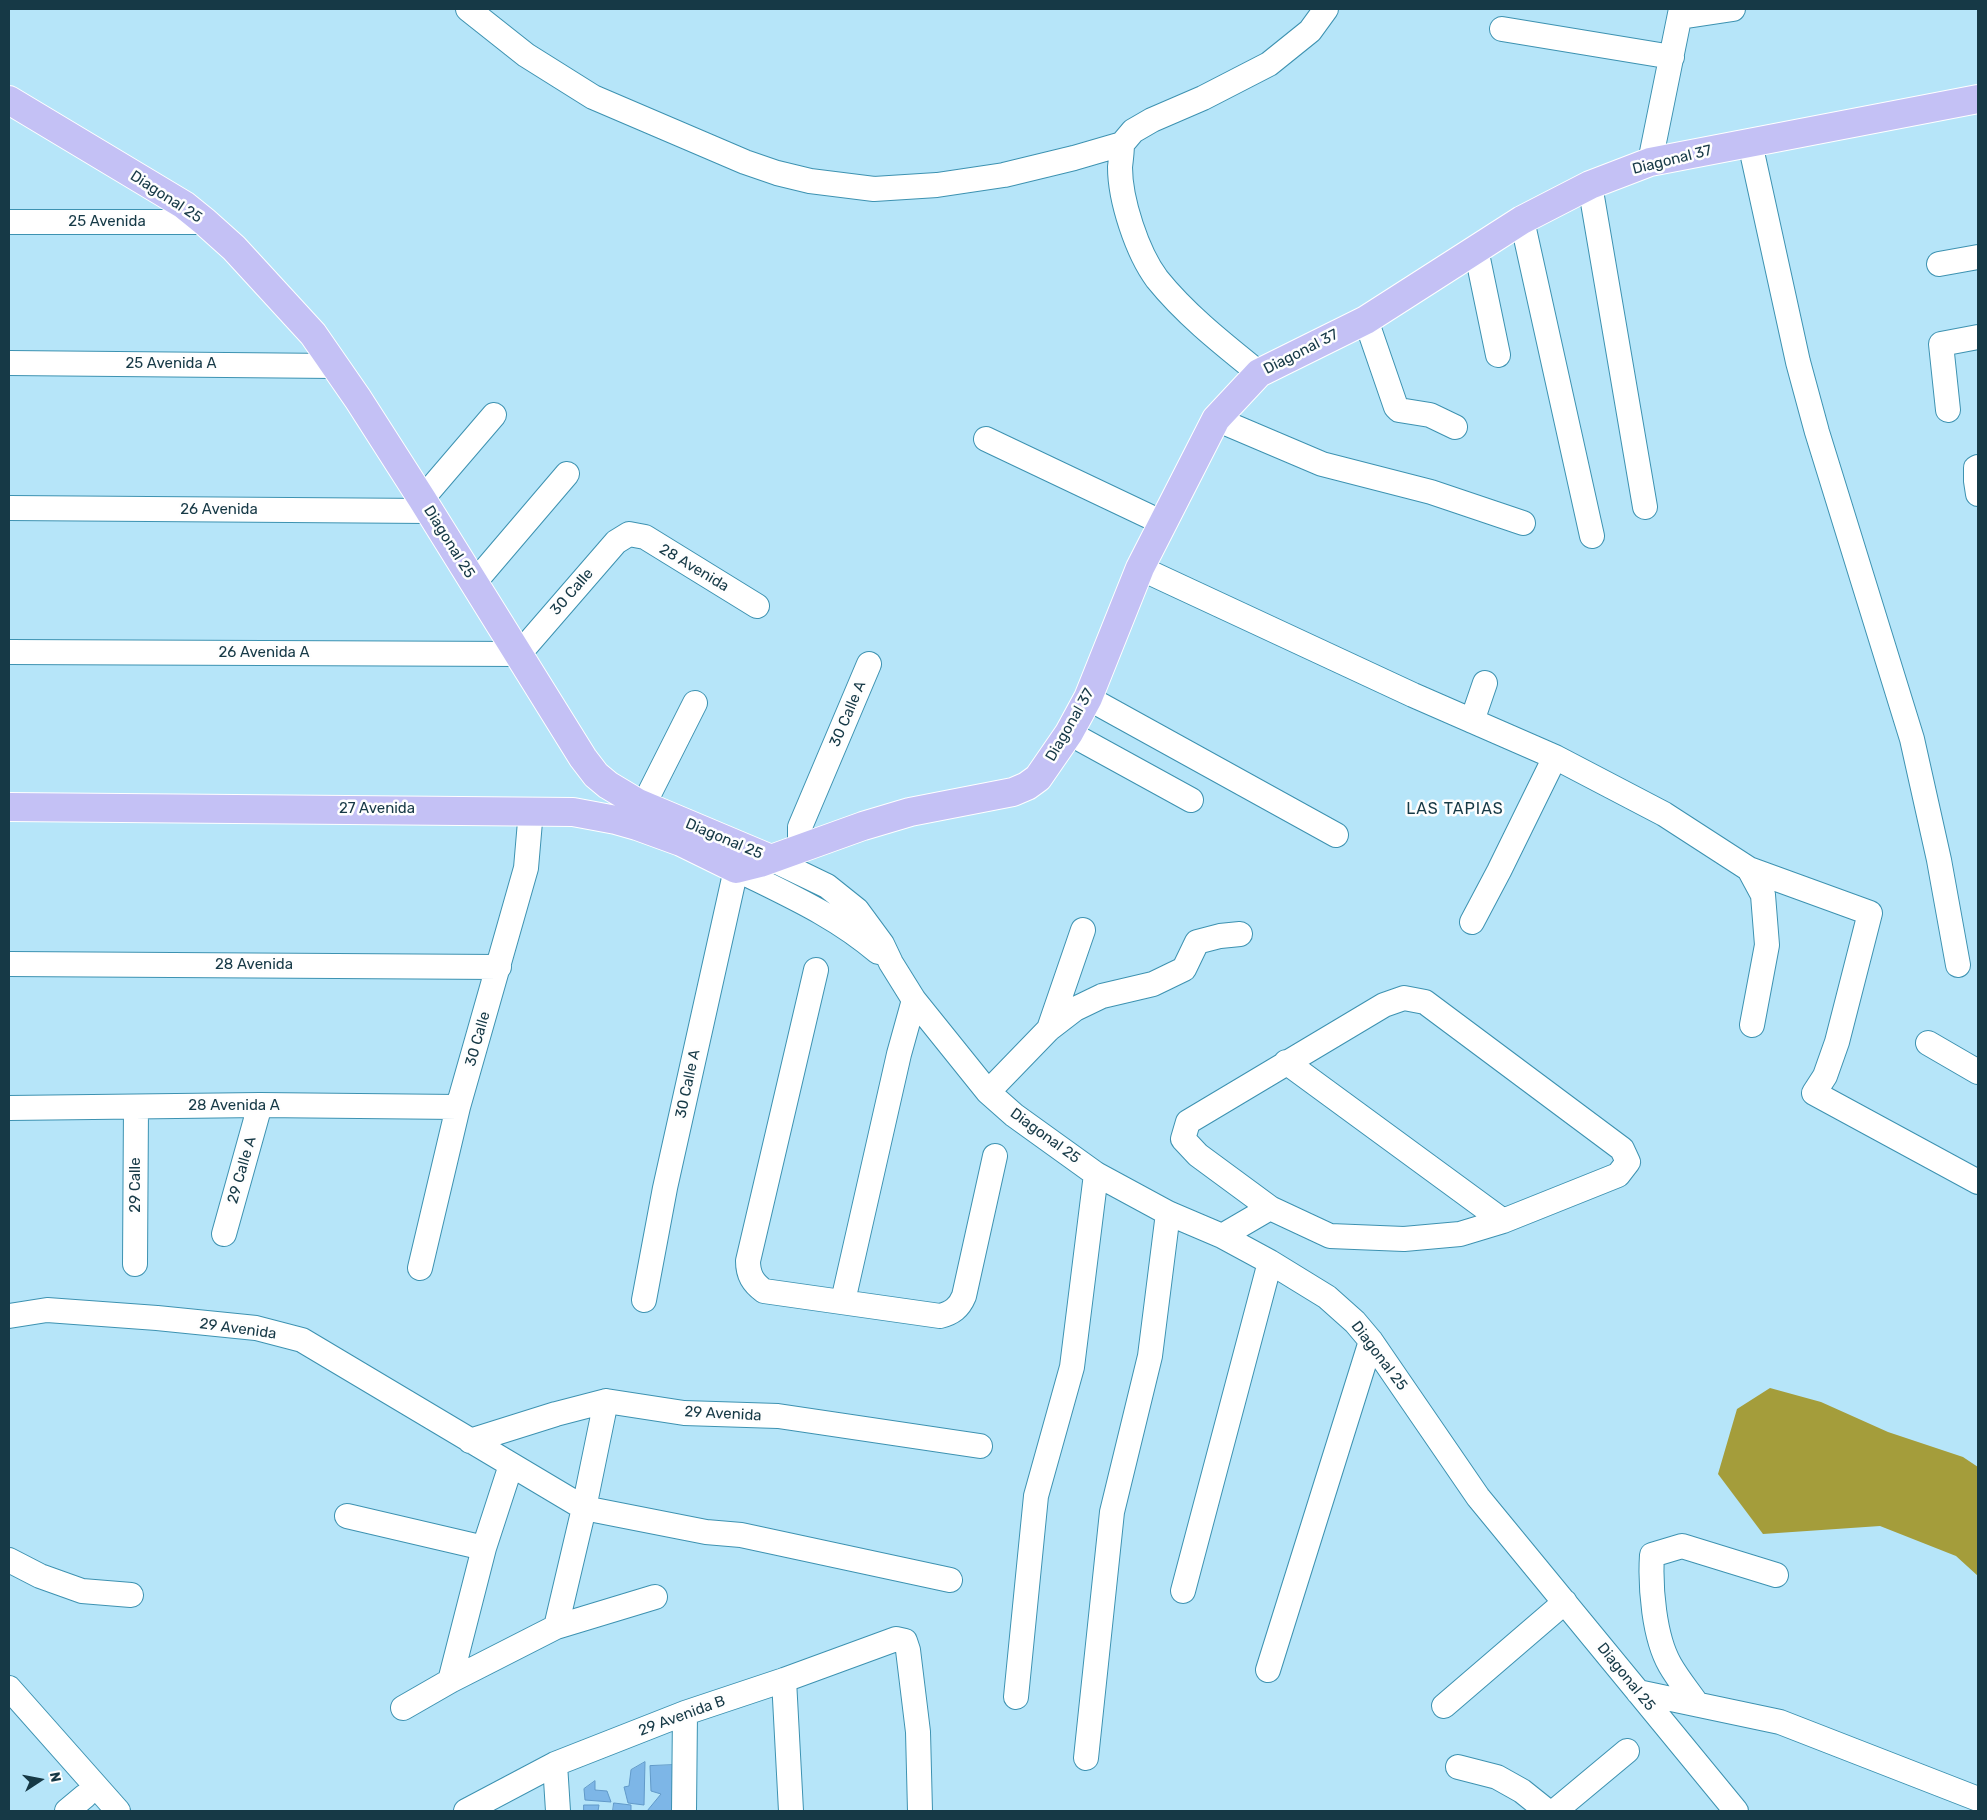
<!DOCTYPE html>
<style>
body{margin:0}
#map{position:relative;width:1987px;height:1820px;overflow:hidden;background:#b6e5f9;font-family:Rubik,sans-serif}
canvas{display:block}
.frame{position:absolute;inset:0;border:10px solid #163946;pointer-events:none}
.north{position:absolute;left:15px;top:1755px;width:50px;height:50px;-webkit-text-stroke:4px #fefefe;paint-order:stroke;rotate:79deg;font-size:14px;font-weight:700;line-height:20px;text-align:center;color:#163946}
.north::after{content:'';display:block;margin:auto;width:18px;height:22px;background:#163946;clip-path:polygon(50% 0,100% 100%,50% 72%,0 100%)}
</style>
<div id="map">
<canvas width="1987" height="1820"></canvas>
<div class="frame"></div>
<div class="north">N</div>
</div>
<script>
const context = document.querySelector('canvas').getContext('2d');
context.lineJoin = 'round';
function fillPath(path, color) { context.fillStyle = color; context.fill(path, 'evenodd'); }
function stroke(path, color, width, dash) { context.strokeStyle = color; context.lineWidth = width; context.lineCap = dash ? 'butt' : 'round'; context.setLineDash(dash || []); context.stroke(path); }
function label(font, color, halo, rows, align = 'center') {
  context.font = font + ' Rubik,sans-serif'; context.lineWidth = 5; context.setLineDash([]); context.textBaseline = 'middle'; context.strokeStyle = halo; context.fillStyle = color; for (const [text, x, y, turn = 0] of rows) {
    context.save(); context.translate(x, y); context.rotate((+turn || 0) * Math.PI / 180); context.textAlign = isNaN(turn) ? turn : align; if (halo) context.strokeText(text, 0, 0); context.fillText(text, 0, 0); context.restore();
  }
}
fillPath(new Path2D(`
 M1770,1388L1821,1402L1888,1432L1963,1457L1978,1467V1576L1956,1556L1880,1526L1763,1534L1718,1474L1737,1409Z`), '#a49d3b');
const building = new Path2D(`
 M645,1762L644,1805L628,1803L624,1787L629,1786L631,1770Z
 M674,1765L677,1811H647L661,1794L651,1791L650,1766Z
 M595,1781V1790L607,1791L611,1802L585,1800L584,1789Z
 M614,1803L631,1805V1811H613Z
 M584,1805H599L598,1811H584Z`);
fillPath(building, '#7db6e7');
stroke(building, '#6199c9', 1);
const minor = new Path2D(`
 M468,9L526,55L593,97L745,162L777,173L810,181L874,189L937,185L1004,175L1074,158L1122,144L1133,131L1152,120L1203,98L1269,64L1310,31L1326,9
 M1680,17L1733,9
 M1502,29L1672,57
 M1750,143L1798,362L1817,432L1912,739L1939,860L1958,965
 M1122,144C1122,151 1121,159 1120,167C1120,200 1137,252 1157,279C1186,315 1223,344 1259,373
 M1650,162L1681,9
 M1590,185L1645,507
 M1522,220L1592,536
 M9,222H205
 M1476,249L1498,355
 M1939,264L1978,257
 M1366,320L1396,407L1399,410L1430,415L1455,427
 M9,363L334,366
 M1948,410L1941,344L1978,337
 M1216,419L1322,464L1431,492L1523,523
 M986,439L1163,523
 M1978,467L1976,468V481L1978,494
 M422,499L494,415
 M9,508L429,511
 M1140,568L1413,695L1555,757L1664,814L1749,869L1870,913L1837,1042L1825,1076L1814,1093L1978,1182
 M474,583L567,474
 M9,652L519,654L616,542L629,534L645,537L757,606
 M1088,698L1336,835
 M1472,721L1485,683
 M1069,733L1191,800
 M643,806L695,703
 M800,848V827L869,664
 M771,859L827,886L857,910L882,944L891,963L914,1000L988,1092L1014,1115L1096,1174L1168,1213L1222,1236L1270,1262L1327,1297L1355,1322L1371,1341L1478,1497L1736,1811
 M1749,869L1763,895L1767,945L1752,1025
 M1472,922L1499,871L1555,757
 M9,964L499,967
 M816,970L748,1261C748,1275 753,1283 764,1291L940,1316C952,1313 959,1308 964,1296L995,1156
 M1404,998L1425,1002L1622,1149L1628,1162L1618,1175L1503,1221L1460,1234L1404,1239L1330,1236L1270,1208L1198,1155L1183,1139L1188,1122L1384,1005Z
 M1049,1029L1083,930
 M1928,1043L1978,1072
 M1286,1062L1503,1221
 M988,1092L1049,1029L1075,1009L1102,996L1153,984L1184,969L1197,942L1220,936L1240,934
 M9,1108L260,1105L458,1107
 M224,1234L260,1105
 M1222,1236L1270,1208
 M135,1264L136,1107
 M420,1268L458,1107L526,868L531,810
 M644,1300L665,1188L736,869C786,894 835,915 878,952
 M843,1301L899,1054L914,1000
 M9,1316L47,1310L157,1318L256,1328L302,1340L584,1508L706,1532L741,1535L950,1580
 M470,1441L556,1414L606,1401L684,1413L778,1416L980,1446
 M347,1516L484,1548
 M9,1560L40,1576L82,1591L131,1595
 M1183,1591L1270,1262
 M556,1627L584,1508L606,1401
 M1268,1670L1371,1341
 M784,1680L791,1811
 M450,1681L484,1548L511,1465
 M9,1688L118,1811
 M1638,1692L1780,1722L1978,1799
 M1016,1697L1036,1496L1072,1367L1096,1174
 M1697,1704C1688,1691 1678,1679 1670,1665C1654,1637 1650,1587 1652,1555L1682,1546L1776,1575
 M1444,1706L1565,1602
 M403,1708L450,1681L556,1627L655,1597
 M1086,1758L1112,1512L1150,1356L1168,1213
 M555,1764L558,1811
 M1458,1767L1497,1777L1522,1791L1547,1811
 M67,1811L85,1796
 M466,1811L555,1764L685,1713L784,1680L896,1639L905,1641L908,1650L918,1732L920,1811
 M684,1811L685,1713
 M1555,1811L1627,1751`);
const major = new Path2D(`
 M9,100L184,205L205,222L234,248L313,334L358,399L422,499L583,758L596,775L608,785L638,803L771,859
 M9,807L573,812L616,820L637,826L681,842L736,869L760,863L863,826L910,812L1013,792L1027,786L1038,778L1069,733L1088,698L1140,568L1216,419L1259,373L1366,320L1522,220L1590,185L1650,162L1978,99`);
stroke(minor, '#3d92b1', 26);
stroke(major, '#fff', 30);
stroke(minor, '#fff', 24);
stroke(major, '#c4c1f5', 28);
label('15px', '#163946', '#fefefe', [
 ["Diagonal 37",1672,160,-14],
 ["Diagonal 25",166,197,33],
 ["25 Avenida",107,222],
 ["Diagonal 37",1301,352,-27],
 ["25 Avenida A",171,364],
 ["26 Avenida",219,510],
 ["Diagonal 25",449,542,58],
 ["28 Avenida",694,568,31],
 ["30 Calle",572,592,-49],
 ["26 Avenida A",264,653],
 ["30 Calle A",848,714,-67],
 ["Diagonal 37",1070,725,-60],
 ["27 Avenida",377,809],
 ["Diagonal 25",724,839,23],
 ["28 Avenida",254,965],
 ["30 Calle",478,1039,-74],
 ["30 Calle A",688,1084,-78],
 ["28 Avenida A",234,1106],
 ["Diagonal 25",1045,1136,36],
 ["29 Calle A",242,1170,-74],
 ["29 Calle",136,1185,-90],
 ["29 Avenida",238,1329,8],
 ["Diagonal 25",1379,1356,53],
 ["29 Avenida",723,1414,3],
 ["Diagonal 25",1626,1677,51],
 ["29 Avenida B",682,1716,-20]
]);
context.letterSpacing = '1px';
label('16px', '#163946', '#fefefe', [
 ["LAS TAPIAS",1455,809]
]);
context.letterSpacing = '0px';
</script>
